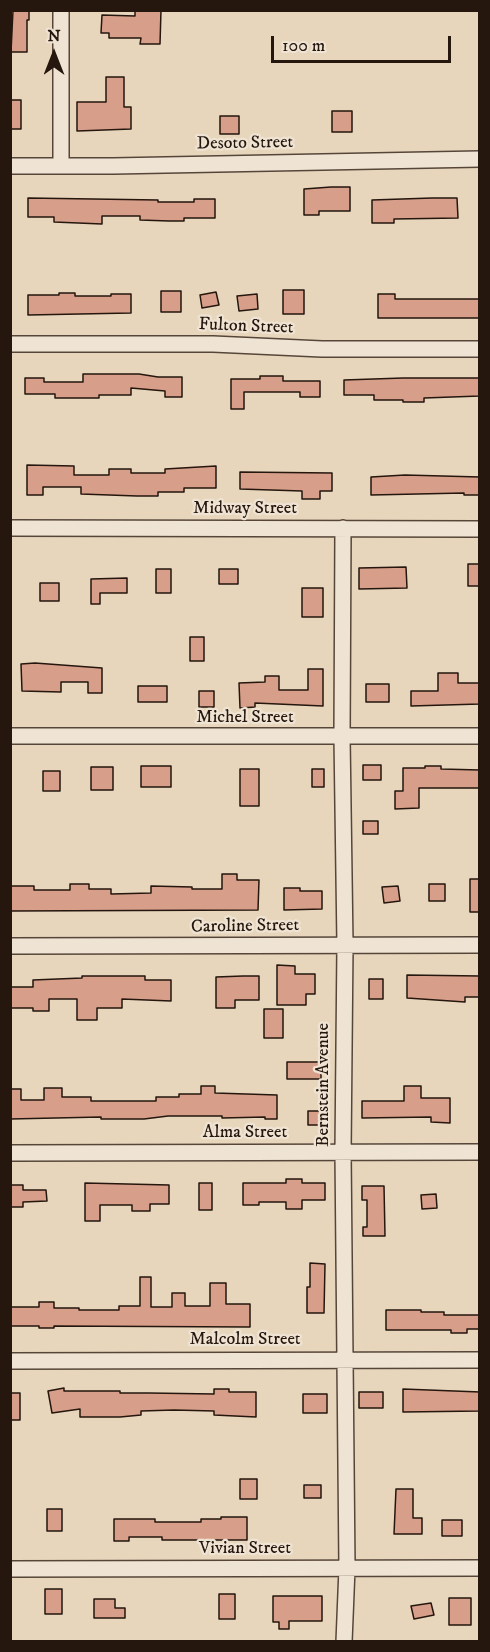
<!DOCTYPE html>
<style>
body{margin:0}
#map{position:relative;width:490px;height:1652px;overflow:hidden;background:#e7d6bc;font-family:"IM FELL DW Pica",serif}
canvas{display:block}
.frame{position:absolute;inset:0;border:12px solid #25160e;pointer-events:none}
.north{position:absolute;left:24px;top:24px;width:60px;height:60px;-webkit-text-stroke:4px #efe4d3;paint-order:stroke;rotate:0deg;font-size:16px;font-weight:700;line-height:24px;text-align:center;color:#25160e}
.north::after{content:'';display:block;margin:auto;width:21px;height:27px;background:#25160e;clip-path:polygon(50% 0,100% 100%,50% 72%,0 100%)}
.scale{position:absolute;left:271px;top:36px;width:180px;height:27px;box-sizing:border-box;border:3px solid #25160e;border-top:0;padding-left:8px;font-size:18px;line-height:21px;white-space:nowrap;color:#25160e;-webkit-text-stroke:4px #efe4d3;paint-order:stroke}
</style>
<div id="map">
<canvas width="490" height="1652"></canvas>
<div class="frame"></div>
<div class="north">N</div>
<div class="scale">100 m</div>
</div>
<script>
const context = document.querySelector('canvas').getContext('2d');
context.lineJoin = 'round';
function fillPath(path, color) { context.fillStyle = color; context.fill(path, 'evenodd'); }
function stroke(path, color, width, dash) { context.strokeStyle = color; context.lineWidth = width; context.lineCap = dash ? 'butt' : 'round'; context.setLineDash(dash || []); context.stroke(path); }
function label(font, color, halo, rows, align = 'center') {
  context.font = font + ' "IM FELL DW Pica",serif'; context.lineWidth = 4.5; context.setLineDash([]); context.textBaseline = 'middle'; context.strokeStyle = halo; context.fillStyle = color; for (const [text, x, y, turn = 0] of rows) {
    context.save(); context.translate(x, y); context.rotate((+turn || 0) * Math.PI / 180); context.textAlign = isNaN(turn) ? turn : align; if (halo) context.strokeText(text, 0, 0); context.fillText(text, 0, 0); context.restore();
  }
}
const building = new Path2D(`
 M13,10H29V20H27V52H11Z
 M135,10H161L160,44H140L141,38H109V33H101L102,15L135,16Z
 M106,77H124V107H131V129L77,131V102H106Z
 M10,100H21V129H10Z
 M332,111H352V132H332Z
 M220,116H239V134H220Z
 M331,187H350V211H319V215H304V189Z
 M28,198L158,200V202H194V199H215V218H184V221H169L140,220V216H102V224L54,222V217H28Z
 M432,198H457L458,218L394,219V223H372V200Z
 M283,290H304V314H283Z
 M161,291H181V312H161Z
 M216,292L219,305L202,308L200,295Z
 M59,293H75V296H111V294H131V313L28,315V295H59Z
 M257,294L258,309L239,311L237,296Z
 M378,294H395V299H480V318H378Z
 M83,374H139L158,377H182V397H165V391L131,388V395H99V398H55V394H25V378H44V382H83Z
 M260,376H283V381H320V397H300V392H244V409H231V379H260Z
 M403,378H480V396L424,398V402H403V400H374V395H344V380Z
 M27,465L74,466V475H109V469H131V473H165V469L216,466V488H184V492H158V496H137L81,494V487H43V495H27Z
 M240,472L332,473V491H320V499H302V491L240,489Z
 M405,475L480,477V495H464V493L371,495V477Z
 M468,564H480V586H468Z
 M406,567L407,588L359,589V568Z
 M156,569H171V593H156Z
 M219,569H238V584H219Z
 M127,578V593H100V604H91V579Z
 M40,583H59V601H40Z
 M302,588H323V617H302Z
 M190,637H204V661H190Z
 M35,663L102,668V693H88V682H61V692L22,691L21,664Z
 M308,669H323V706L255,703V707L240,708L239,683L265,682V676H279V690H308Z
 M438,673H458V683H480V704L411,706V691H438Z
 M366,684H389V702H366Z
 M138,686H167V702H138Z
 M199,691H214V707H199Z
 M363,765H381V780H363Z
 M141,766H171V787H141Z
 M425,766H441V769L480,770V788H419V808L395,809V791H403V768H425Z
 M91,767H113V790H91Z
 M240,769H259V806H240Z
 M312,769H324V787H312Z
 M43,771H60V791H43Z
 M363,821H378V834H363Z
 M222,874H237V880H259L258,910L10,911V886H34V890H70V884H89V889H111V894L151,893V886L192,887V889H222Z
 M470,879H480V912H470Z
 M429,884H445V901H429Z
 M398,886L400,901L384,903L382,887Z
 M284,888H300V891H322V909L284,910Z
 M277,965L295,966V974H315V994H306V1005H277Z
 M407,975L480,976V997H465V1002L407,998Z
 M82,976H145V980H171V1001L122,999V1008H97V1020H77V999H49V1011H33V1008H10V987H33V980L82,978Z
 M243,976H259V1000H235V1008H216V977Z
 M369,979H383V999H369Z
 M264,1009H283V1038H264Z
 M287,1062H321V1079H287Z
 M201,1086H215V1093L277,1095V1119H265V1117L222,1118V1116H168L144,1119H101V1117L10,1119V1089H21V1100H44V1088H62V1097H91V1101H156V1097H179V1094H201Z
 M404,1086H421V1098H450V1123L431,1122V1117L362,1118V1101H404Z
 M308,1111H323V1125H308Z
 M286,1179H302V1183H325V1200H302V1209H286V1202H259V1205H243V1183H286Z
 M85,1183L169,1185V1204H150V1211H132V1205H100V1221H85Z
 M199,1183H212V1210H199Z
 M10,1185H23V1190H46L47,1201L23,1202V1207H10Z
 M362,1186H384L385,1236H363V1227H367V1200H362Z
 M436,1194L437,1208L422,1209L421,1195Z
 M310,1263L325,1264L324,1313H307V1287H310Z
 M140,1277H151V1307H172V1293H185V1306H210V1283H226V1304H250V1327L54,1326V1328H39V1326H10V1307H39V1302H54V1308H79V1310H119V1306H140Z
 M386,1310H421V1312H444V1315H480V1329H467V1333H451V1330H386Z
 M64,1388V1391H120V1393H149L214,1394V1389H229V1392H256V1417L214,1415V1411L174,1410L141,1411V1415L120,1417H80V1409L52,1413L48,1391Z
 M403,1389L480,1392V1411L403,1412Z
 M359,1392H383V1408H359Z
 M10,1393H20V1420H10Z
 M303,1394H327V1413H303Z
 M240,1479H257V1499H240Z
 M304,1485H321V1498H304Z
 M396,1489H413V1518H422V1534H394Z
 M47,1509H62V1531H47Z
 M221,1517H247V1540H162V1537H129V1541H114V1519H155V1522H201V1519H221Z
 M442,1520H462V1536H442Z
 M45,1589H62V1614H45Z
 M219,1594H235V1619H219Z
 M273,1596H322V1621H289V1629H279V1622H273Z
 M449,1598H471V1625H449Z
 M94,1599H115V1608H125V1618H94Z
 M431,1603L434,1615L414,1619L411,1606Z`);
fillPath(building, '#d79f8a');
stroke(building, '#25160e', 1.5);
const minor = new Path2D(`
 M61,10V166
 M10,166H113L480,159
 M10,344H213L322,349H480
 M10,528L480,529
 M343,528L342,737L345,945L343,1152L347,1568L344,1642
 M10,736H480
 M10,946L480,945
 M10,1153L480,1152
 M10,1361L480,1360
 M10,1569L480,1568`);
stroke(minor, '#56463a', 18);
stroke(minor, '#efe4d3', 15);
label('18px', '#25160e', '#efe4d3', [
 ["Desoto Street",245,144,-1],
 ["Fulton Street",246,327,2],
 ["Midway Street",245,509],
 ["Michel Street",245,718],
 ["Caroline Street",245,927,-1],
 ["Bernstein Avenue",324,1085,-90],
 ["Alma Street",245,1133],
 ["Malcolm Street",245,1340],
 ["Vivian Street",245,1549]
]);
</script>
